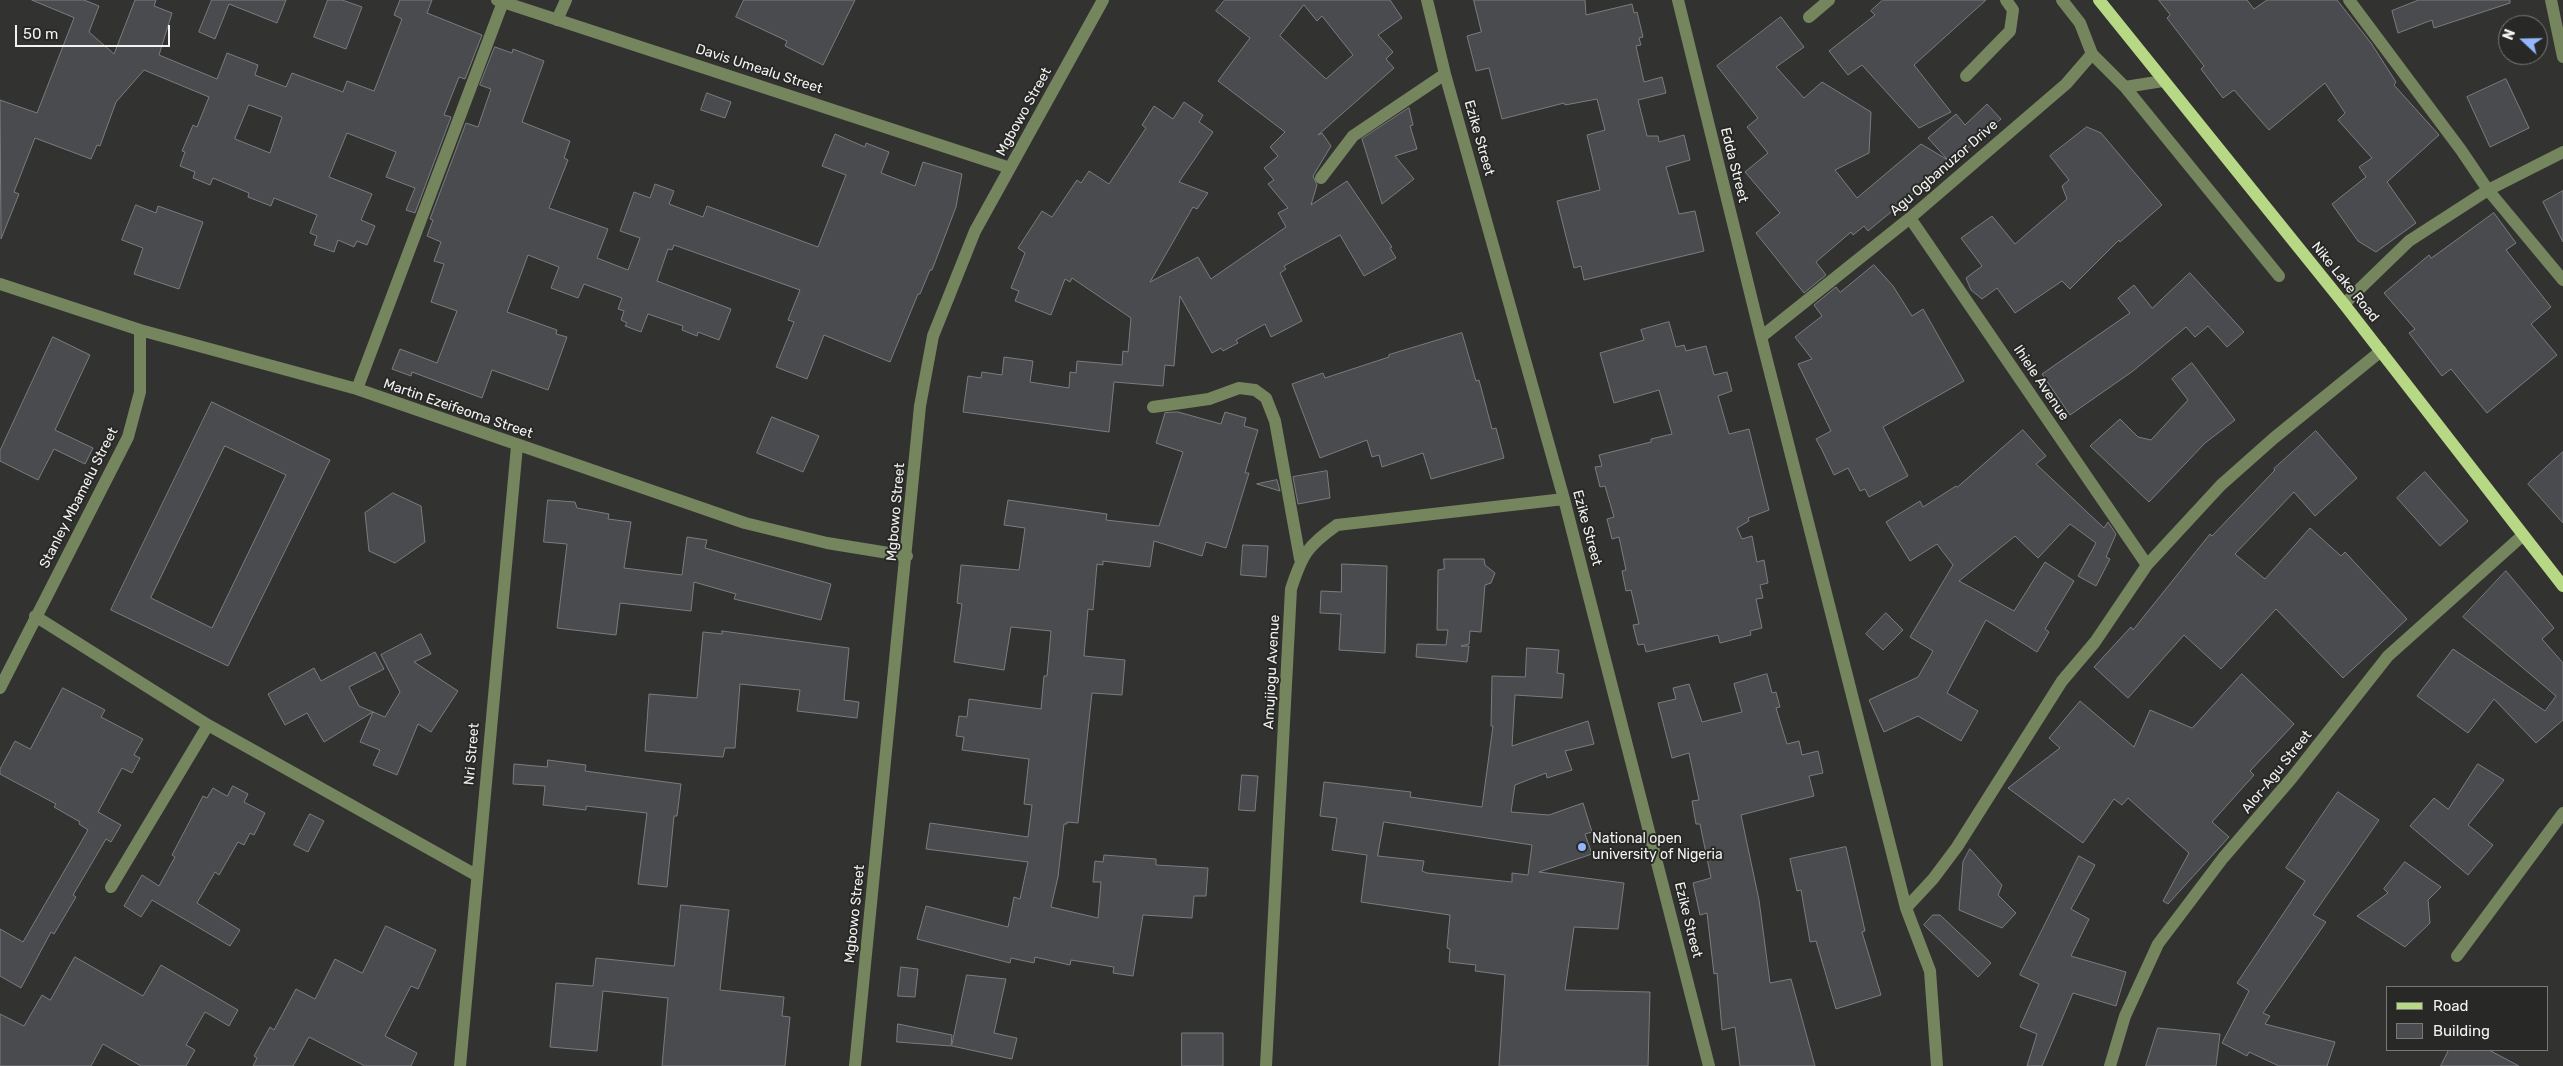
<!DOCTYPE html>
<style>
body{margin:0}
#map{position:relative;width:2563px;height:1066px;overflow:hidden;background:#323330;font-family:Rubik,sans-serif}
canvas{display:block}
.legend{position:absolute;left:2386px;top:986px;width:162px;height:65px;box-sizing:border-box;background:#282926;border:1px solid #797977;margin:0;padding:6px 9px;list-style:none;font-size:15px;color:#f2f2f0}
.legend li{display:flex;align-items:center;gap:10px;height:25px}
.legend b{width:25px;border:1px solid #797977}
.north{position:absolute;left:2498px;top:15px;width:50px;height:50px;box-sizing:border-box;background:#282926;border:1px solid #797977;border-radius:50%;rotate:291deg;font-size:14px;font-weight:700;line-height:20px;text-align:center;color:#f2f2f0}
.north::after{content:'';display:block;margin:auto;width:18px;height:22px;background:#95b6fd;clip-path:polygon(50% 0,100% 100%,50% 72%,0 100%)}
.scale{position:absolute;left:15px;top:25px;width:155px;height:22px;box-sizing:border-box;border:2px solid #f2f2f0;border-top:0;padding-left:6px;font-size:15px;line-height:18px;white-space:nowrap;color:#f2f2f0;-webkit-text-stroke:4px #282926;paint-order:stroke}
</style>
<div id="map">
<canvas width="2563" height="1066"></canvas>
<ul class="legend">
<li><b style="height:6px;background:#b7d884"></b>Road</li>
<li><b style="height:14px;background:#494b4e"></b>Building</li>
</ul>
<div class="north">N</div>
<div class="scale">50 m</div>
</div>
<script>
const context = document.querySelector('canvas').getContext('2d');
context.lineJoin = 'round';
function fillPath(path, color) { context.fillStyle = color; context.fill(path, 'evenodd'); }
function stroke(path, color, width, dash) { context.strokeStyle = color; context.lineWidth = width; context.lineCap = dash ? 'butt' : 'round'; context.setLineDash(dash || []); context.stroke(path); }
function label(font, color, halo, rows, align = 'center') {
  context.font = font + ' Rubik,sans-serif'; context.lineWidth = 4; context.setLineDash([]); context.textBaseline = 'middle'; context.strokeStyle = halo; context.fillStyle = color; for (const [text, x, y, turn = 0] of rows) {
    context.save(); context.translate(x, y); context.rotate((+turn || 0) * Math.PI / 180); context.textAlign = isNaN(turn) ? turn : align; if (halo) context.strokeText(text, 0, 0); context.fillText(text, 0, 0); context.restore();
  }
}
const building = new Path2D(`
 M32,0H84L99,6L89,32L114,54L135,0H156L154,6L172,13L159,55L217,79L227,53L258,65L255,75L286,87L292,73L343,92L347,81L374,91L402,19L394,15L400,0H432L427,13L482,35L465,79L459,77L444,115L451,117L415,213L406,210L415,188L386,177L396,152L347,133L329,177L372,194L361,220L375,226L367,245L357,241L354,247L338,240L334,252L314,245L317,236L310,233L317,215L274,198L271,206L248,197L249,193L213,178L210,185L193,178L195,172L180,166L185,152L182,151L193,125L197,127L209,97L144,70L116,102L100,146L97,145L91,159L35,138L14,192L19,194L1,239L0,100L37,113L74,18ZM249,105L282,117L270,153L235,139Z
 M212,0H286L277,23L229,4L215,39L199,32Z
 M328,0H342L362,7L346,49L314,37Z
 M744,0H855L823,65L785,46L787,41L736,17Z
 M1225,0H1390L1402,18L1378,35L1393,52L1386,59L1394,68L1318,135L1322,133L1331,146L1313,176L1317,185L1311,205L1347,181L1392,247L1390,248L1396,258L1364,276L1340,235L1284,266L1286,269L1280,273L1302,321L1271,337L1265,324L1236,340L1238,343L1223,351L1221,348L1212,353L1180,296L1174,366L1165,365L1163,386L1114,382L1109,432L963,412L968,376L981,378L982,372L1002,375L1004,357L1033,361L1030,382L1069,388L1070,372L1076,373L1077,361L1122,365L1123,351L1128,352L1131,318L1072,278L1070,282L1065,279L1051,315L1015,301L1019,291L1011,288L1025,253L1018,248L1042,211L1052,217L1077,180L1081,183L1089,171L1109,184L1146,128L1142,125L1154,106L1173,119L1184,102L1203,115L1199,122L1213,132L1179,182L1208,193L1197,209L1193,207L1150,282L1198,257L1211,279L1286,227L1278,213L1288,208L1268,184L1274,180L1264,168L1278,156L1270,147L1285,132L1218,81L1250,38L1216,11ZM1304,5L1317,21L1322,16L1353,55L1326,79L1280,36Z
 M1474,0H1585L1586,15L1632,4L1634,13L1637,12L1643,37L1639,38L1641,45L1636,46L1644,82L1662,77L1666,93L1638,100L1647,136H1658L1659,142L1684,135L1690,160L1666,167L1679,214L1695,211L1704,251L1584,280L1581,266L1574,268L1557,201L1600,190L1587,135L1605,130L1597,99L1565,105L1564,103L1502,119L1489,68L1476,71L1467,36L1481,32Z
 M1883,0H1986L1914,65L1951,112L1919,128L1862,65L1848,75L1829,51L1875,15L1871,11Z
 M2159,0H2247L2254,9L2267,0H2337L2371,43L2396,82L2394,85L2439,135L2387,182L2416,223L2376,252L2358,241L2332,204L2366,177L2359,167L2372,158L2338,120L2345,113L2325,83L2269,130L2234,90L2223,98L2201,69L2204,66L2167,18L2170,15Z
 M2419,0H2510V3L2434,28L2432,20L2398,33L2392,11Z
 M1781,17L1804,47L1776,67L1804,98L1822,82L1871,112L1869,153L1835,170L1857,198L1921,144L1948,160L1928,138L1956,114L1965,125L1987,104L2001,119L1973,144L1868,231L1864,226L1853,235L1851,232L1816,262L1826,275L1804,293L1756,233L1780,213L1745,172L1768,153L1747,127L1758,118L1717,66Z
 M495,47L512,53L513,49L544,61L522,122L570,141L564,158L568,160L549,208L608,229L597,258L628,270L640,238L620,231L634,192L650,198L655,184L674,191L669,204L703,217L707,206L818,247L846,175L822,166L835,134L865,147L866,143L889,152L881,173L915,186L923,162L962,174L956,207L932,270H930L920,294H918L890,362L824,335L807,379L776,367L794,322L788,320L800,290L674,245L672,250L668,249L657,281L731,309L719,340L698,332L697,336L682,330L683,326L648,314L641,332L625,326L627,323L621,320L624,311L618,309L622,298L584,284L578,298L551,288L559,267L528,255L507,312L557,330L556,334L567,337L548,390L492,370L482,398L412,372L411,376L392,369L400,349L437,363L457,311L431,302L444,264L434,261L441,242L427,236L433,220L430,219L466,123L478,127L491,89L480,85Z
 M2506,79L2529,128L2490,147L2467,97Z
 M707,93L731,102L725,118L701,110Z
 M1409,108L1413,125L1410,126L1417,149L1395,156L1414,179L1382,204L1362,139Z
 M2087,127L2101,133L2162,205L2120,242L2119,240L2070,289L2062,281L2015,313L1997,288L1982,299L1971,290L1966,278L1982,266L1961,238L1992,216L2015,244L2067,199L2062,186L2069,180L2050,156Z
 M2563,191V242L2543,202Z
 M136,205L156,213L158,206L203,222L179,289L134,274L143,248L122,240Z
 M2494,213L2516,243L2506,250L2551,307L2531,324L2557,355L2487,413L2451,369L2442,376L2409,333L2415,329L2384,293L2429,255L2431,258Z
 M1874,265L1893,286L1912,316L1923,309L1964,381L1883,427L1908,476L1869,497L1865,489L1860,491L1848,468L1834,475L1822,450L1816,439L1831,431L1798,364L1812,359L1795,337L1822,316L1814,305L1836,287L1840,292Z
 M2190,273L2244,332L2227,347L2208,326L2195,337L2186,327L2133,371L2070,415L2042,374L2130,313L2118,298L2134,285L2152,308Z
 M1669,322L1676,347L1684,345L1686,351L1706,346L1714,375L1727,372L1732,391L1718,396L1729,434L1749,429L1769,510L1748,518L1749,521L1737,528L1742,539L1752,536L1757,562L1764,560L1768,583L1760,585L1763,598L1756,599L1762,628L1750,631L1751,635L1720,643L1718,635L1646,652L1644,644L1638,645L1633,625L1639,624L1631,590L1626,591L1622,571L1626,570L1619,537L1612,539L1607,519L1614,517L1605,486L1600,487L1595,467L1602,466L1599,455L1651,442V439L1672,434L1659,390L1614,403L1600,353L1644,340L1641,330Z
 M1462,333L1476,381L1479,380L1492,429L1496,428L1504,458L1431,479L1423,453L1382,467L1379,455L1372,457L1367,440L1320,458L1292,384L1323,373L1325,378L1389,357V355Z
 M53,337L90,355L55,430L93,448L85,464L54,449L38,480L0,461V451Z
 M2192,363L2235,420L2205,443L2149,502L2090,446L2120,419L2138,437L2151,440L2188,400L2172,379Z
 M212,402L330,460L228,666L111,610ZM225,446L286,475L212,628L151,598Z
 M1178,412L1221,424L1225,412L1246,418L1244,426L1258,430L1245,473H1249L1226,548L1206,542L1202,556L1154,541L1150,567L1103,561V565L1097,564L1093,610L1088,609L1084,656L1125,660L1122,695L1092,693L1078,823L1067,822V824H1064L1058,877L1051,907L1098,918L1101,882H1093L1095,861L1103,862L1104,855L1156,859V865L1208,868L1206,896H1194L1192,918L1143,915L1133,976L1113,973L1114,967L1071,960L1070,965L1035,957L1034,963L1011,958L1010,963L917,939L926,906L1008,927L1014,897L1020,899L1028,862L926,849L930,823L1028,837L1032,805L1024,804L1029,759L962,750L964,737L956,736L959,716L967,717L969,699L1041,709L1044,676H1047L1051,631L1011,627L1004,670L954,662L962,604L957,603L961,565L1019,570L1025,528L1004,525L1008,500L1107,514L1106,520L1159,526L1183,452L1156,443L1165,413Z
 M772,417L819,436L803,472L757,453Z
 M2023,430L2046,456L2036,464L2104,528L2108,522L2116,534L2106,557L2110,559L2096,586L2078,576L2096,543L2070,524L2038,558L2015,536L1959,581L2014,611L2045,562L2074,581L2045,629L2049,632L2037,652L1986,620L1947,693L1978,711L1961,741L1918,716L1884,732L1869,700L1918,677L1933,651L1910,637L1953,565L1937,544L1910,561L1886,522L1920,501L1923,507L1956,486L1957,487Z
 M2316,431L2357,478L2315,516L2294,492L2235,554L2265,579L2310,528L2341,556L2345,552L2407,619L2343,678L2276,609L2221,669L2184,635L2128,698L2094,667L2131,627L2133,630L2210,534L2212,536L2275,470L2274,469Z
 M2563,452V523L2528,484Z
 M1327,471L1330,498L1298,504L1293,477Z
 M2425,472L2468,521L2440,546L2397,498Z
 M1277,480L1280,491L1257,484Z
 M393,493L421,506L425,542L395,563L369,551L365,513Z
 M548,500L575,502L577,508L609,514L608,519L631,522L624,568L682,575L687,537L707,540L705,548L831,584L821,620L734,599L736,594L694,582L691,611L620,603L616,635L557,628L567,544L544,542Z
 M1243,545L1268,546L1266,577L1241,575Z
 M1444,559H1484L1485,565L1495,573L1491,583L1485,585L1481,632L1470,631L1469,644L1461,646H1469L1467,662L1416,657L1417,644L1446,645L1448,630H1437L1438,570L1444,569Z
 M1342,564L1387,566L1385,653L1339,650L1341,614L1320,613L1321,591L1341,592Z
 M2506,571L2554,628L2542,639L2563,663V720L2536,743L2494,699L2468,733L2417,696L2453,649L2545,711L2556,696L2463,617Z
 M1886,613L1903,630L1883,650L1866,634Z
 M722,631L849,648L844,700L859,702L857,718L797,711L800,690L740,684L735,748H725L723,757L645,751L649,694L697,698L703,632L722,634Z
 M421,634L431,654L414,662L458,691L431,732L418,724L397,775L373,765L380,750L360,742L373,712L324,742L307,713L285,725L268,694L314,668L321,681L375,652L384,669L349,687L359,706L385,717L400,692L381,655Z
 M1527,648L1559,650L1557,673L1564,674L1562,698L1515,695L1512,746L1588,721L1594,744L1565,751L1572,770L1547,778L1546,773L1515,785L1511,812L1549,815L1583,803L1592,832L1585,834L1592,854L1539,872L1624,883L1618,929L1574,927L1565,990L1650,992L1648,1066H1499L1505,975L1475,971L1476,965L1449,962L1450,949L1447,948L1450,915L1361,902L1367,855L1332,850L1337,818L1320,816L1324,782L1411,792L1410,797L1482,807L1493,726H1491L1492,676L1525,677ZM1384,822L1532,845L1528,875L1512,873V882L1427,873L1422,871L1424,861L1378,856Z
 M1767,674L1772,693L1776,692L1780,707L1776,708L1787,744L1799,741L1802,755L1818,751L1823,773L1809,776L1814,796L1741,815L1759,900L1770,983L1791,979L1815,1066H1740L1735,1027L1722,1030L1717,973L1714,974L1707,913L1700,915L1693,883L1711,878L1700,824H1696L1692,801L1699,800L1689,753L1672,758L1658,703L1676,699L1673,688L1689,684L1702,722L1742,712L1734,684Z
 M2242,674L2294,724L2250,771L2254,775L2212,822L2229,837L2168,904L2163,901L2189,853L2128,798L2122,805L2114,799L2083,843L2008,788L2060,748L2049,738L2080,701L2134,747L2150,710L2192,728Z
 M63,688L105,710L101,717L143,739L134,755L140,758L132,773L122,768L98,812L121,825L111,842L106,839L73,895L76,897L54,934L51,932L21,988L0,976V929L23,942L88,830L79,824L80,822L54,807L56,804L0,774V769L15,741L30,749Z
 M548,760L586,765L585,771L681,784L677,816H674L667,887L638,884L647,813L586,806V810L543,805L545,786L513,784L514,764L547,767Z
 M2478,764L2504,780L2468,825L2493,845L2468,875L2410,826L2434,798L2448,809Z
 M1242,775L1258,776L1255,811L1239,810Z
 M233,786L248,794L244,802L265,813L254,835L250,833L244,845L238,842L219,875L215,872L197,903L240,930L230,946L152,900L141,917L124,906L142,875L159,886L175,857L172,855L203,796L207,798L213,788L227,796Z
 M2338,792L2379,820L2313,915L2326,922L2263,1013L2270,1016L2265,1024L2335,1042L2327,1066H2279L2249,1052L2247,1056L2222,1043L2249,991L2237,983L2305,881L2286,868Z
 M310,814L324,821L308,852L294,845Z
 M1846,847L1865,931L1862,932L1881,995L1836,1009L1816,941L1810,942L1801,890L1797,891L1790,859Z
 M1970,849L2002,885L1998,895L2016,913L2002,928L1959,910L1963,862Z
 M2079,856L2095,865L2071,909L2089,919L2071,956L2126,972L2116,1006L2073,993L2042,1066H2027L2037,1034L2020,1027L2039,984L2020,975Z
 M2405,862L2441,887L2428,900L2430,923L2405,947L2357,916L2388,893L2384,889Z
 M681,905L729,910L720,990L784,997L782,1016L790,1017L785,1066H662L668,998L603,991L597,1051L550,1047L556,983L593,986L596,958L674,966Z
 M1933,915H1940L1991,963L1978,977L1924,925Z
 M386,926L436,950L418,989L411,986L385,1036L417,1053L411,1066H365L309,1037L293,1066H253L257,1058L254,1056L270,1027L274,1030L296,989L315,999L335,959L362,973Z
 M75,957L143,996L161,965L238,1010L229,1026L205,1012L186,1045L195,1050L186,1066H141L103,1044L91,1066H0V1014L24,1026L42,995L50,1000Z
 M901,967L918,969L915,997L898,996Z
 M967,975L1006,979L994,1033L1017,1038L1012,1059L952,1046Z
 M898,1024L952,1035L951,1046L897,1042Z
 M2158,1028L2220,1034L2216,1066H2146Z
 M1182,1033H1223V1066H1182Z
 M2449,1050H2489L2519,1066H2441Z`);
fillPath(building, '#494b4e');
stroke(building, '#7a7c7f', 1);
stroke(new Path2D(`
 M497,0L1010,168
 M1427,0L1445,74L1564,499L1709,1066
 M1678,0L1761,337L1906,908L1930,971L1937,1066
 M2349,0L2461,150L2488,190L2563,280
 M2551,0L2563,57
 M1809,17L1829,0
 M557,20L566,0
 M2092,54L2125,87L2163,81
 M1966,76L2010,31L2013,10L2006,0
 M2125,87L2279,276
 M1321,178L1353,136L1445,74
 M1910,218L2147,565
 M0,284L140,330L357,389L745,523L827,543L907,556
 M2344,304L2409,241L2488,190L2563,152
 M1761,337L1910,218L2066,84L2092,54L2080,23L2062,0
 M357,389L503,2
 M1153,407L1209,399L1239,388L1255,390L1266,398L1275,421L1300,559
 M35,616L208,725L476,875
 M0,688L128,437L140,392V330
 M111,887L208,725
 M1906,908L1933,879L1957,847L2062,681L2095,642L2147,565L2221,485L2274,438L2381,351
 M2457,956L2563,813
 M460,1066L517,446
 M855,1066L920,406L933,336L975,231L1103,0
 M1266,1066L1291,589C1302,555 1307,546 1337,525L1564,499
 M2110,1066L2125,1016L2158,944L2223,858L2291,779L2388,656L2522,536`), '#75855e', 12);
stroke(new Path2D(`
 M2099,0L2344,304L2563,586`), '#b7d884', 12);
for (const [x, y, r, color] of [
 [1582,847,5,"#95b6fd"]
]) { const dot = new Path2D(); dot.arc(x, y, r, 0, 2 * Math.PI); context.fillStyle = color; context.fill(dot); stroke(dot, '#282926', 2); }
label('14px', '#f2f2f0', '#282926', [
 ["Davis Umealu Street",759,69,18],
 ["Mgbowo Street",1024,112,-61],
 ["Ezike Street",1479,138,74],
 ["Edda Street",1734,165,76],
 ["Agu Ogbanuzor Drive",1944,168,-41],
 ["Nike Lake Road",2345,282,51],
 ["Ihiele Avenue",2041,383,56],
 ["Martin Ezeifeoma Street",458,409,19],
 ["Stanley Mbamelu Street",79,498,-63],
 ["Mgbowo Street",896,512,-85],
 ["Ezike Street",1587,528,75],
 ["Amujiogu Avenue",1272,672,-87],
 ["Nri Street",472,754,-85],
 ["Alor-Agu Street",2277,772,-51],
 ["Mgbowo Street",855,914,-84],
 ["Ezike Street",1688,920,76]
]);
label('14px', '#f2f2f0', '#282926', [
 ["National open",1592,839],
 ["university of Nigeria",1592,855]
], 'left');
</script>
